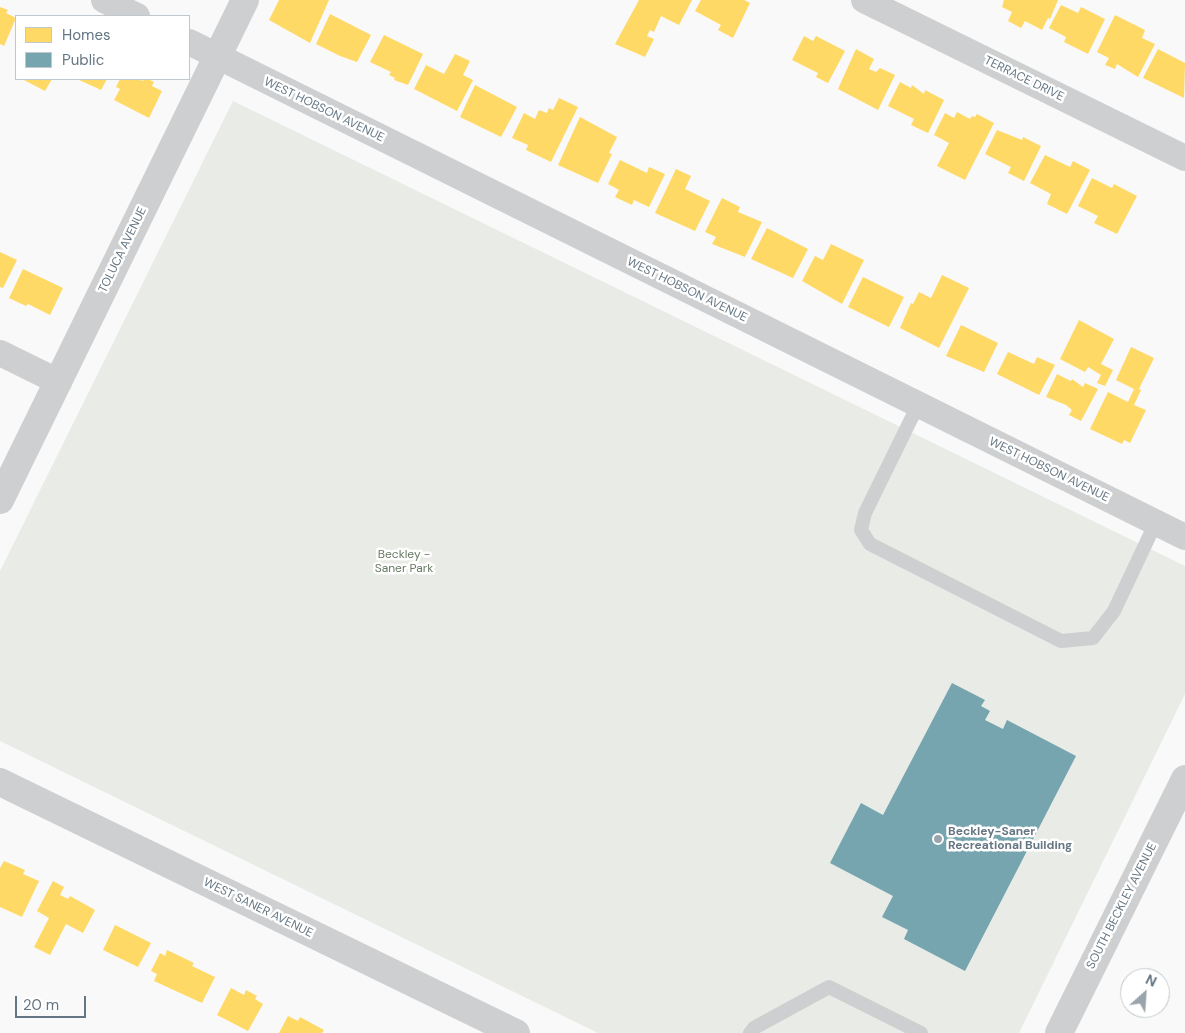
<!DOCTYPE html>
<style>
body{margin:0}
#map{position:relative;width:1185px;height:1033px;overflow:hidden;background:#f9f9f9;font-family:"DM Sans",sans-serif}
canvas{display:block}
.legend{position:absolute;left:15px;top:15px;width:175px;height:65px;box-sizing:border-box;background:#fff;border:1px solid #c1c8cd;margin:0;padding:6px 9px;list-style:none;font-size:15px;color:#657683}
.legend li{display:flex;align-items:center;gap:10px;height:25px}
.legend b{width:25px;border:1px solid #c1c8cd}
.north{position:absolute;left:1120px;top:968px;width:50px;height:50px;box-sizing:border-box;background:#fff;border:1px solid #c1c8cd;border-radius:50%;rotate:26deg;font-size:14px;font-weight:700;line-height:20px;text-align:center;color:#657683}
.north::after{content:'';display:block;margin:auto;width:18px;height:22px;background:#99a4ac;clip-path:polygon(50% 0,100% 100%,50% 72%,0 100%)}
.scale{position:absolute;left:15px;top:996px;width:71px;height:22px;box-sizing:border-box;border:2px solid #657683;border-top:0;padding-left:6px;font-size:15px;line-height:18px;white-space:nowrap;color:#657683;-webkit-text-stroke:4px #fff;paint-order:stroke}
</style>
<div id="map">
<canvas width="1185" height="1033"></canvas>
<ul class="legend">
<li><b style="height:14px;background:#ffd966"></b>Homes</li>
<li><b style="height:14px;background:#76a5af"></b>Public</li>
</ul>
<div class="north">N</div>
<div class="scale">20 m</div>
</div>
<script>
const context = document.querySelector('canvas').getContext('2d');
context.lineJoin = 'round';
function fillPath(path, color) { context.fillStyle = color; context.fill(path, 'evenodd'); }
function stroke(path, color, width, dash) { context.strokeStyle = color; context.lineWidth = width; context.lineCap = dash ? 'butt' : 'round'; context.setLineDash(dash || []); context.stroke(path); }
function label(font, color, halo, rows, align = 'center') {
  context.font = font + ' "DM Sans",sans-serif'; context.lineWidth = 5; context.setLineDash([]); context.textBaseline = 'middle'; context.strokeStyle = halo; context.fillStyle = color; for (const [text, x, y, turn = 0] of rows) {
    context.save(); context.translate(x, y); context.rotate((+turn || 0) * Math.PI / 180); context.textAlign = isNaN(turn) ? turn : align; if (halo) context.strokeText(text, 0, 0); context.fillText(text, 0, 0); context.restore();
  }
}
fillPath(new Path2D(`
 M233,101L1185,566V694L1019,1033H598L0,741V571Z`), '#e8ebe6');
fillPath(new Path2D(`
 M279,0H329L310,43L269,20Z
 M639,0H692L679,25L661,16L654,32L650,30L647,36L654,39L645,57L615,44Z
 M701,0H744L750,3L733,38L718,30L721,25L695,11Z
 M1004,0H1058L1050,19L1048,18L1042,30L1025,21L1021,28L1008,21L1012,12L1002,7Z
 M1061,5L1078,13L1081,7L1105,19L1088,54L1064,42L1066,37L1049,28Z
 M0,7L8,10L6,13L16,18L4,46L0,44Z
 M330,14L371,35L357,62L340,56L316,44Z
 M1115,15L1145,30L1142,38L1155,44L1138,77L1117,64L1115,69L1105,65L1109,58L1097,52Z
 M384,35L423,54L408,85L394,80L395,78L389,75L391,72L370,62Z
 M804,36L813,41L816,36L845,51L828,83L816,77L818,73L792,60Z
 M856,49L874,59L869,69L876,72L880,68L895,75L878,110L838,89Z
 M1158,49L1185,63L1184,98L1143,78Z
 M455,54L470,61L463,75L473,80L457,111L414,89L426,65L444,74Z
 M22,79H52L45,91Z
 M77,79H107L101,90Z
 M120,79H138L143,81L144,79H148L154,82L152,86L162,91L149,118L114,100L120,89L116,87Z
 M900,82L911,88L912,85L924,94L925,90L944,100L928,133L911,125L914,119L888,106Z
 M475,85L517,107L501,137L460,117Z
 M559,98L578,107L551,162L526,150L528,145L512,138L524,113L535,119L539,110L547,113L549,108L553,110Z
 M957,112L970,119L972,116L975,117L977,114L994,123L965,180L937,166L949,143L934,135L945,113L954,118Z
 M580,117L617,137L609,153L612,154L598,183L558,165Z
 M997,130L1022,140L1023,137L1041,146L1024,181L1008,173L1011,167L985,154Z
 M1045,155L1070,167L1073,161L1090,170L1067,214L1047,204L1051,194L1030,183Z
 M620,160L647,173L649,167L665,174L649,207L634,200L632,205L615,197L619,190L608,184Z
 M676,169L691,176L685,189L710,201L695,231L655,213Z
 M1092,178L1112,188L1114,184L1137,196L1117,234L1094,223L1098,216L1078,206Z
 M722,198L740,207L738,212L762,222L745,257L712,244L716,237L705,232Z
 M767,228L808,249L793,278L751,259Z
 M831,244L864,260L842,304L802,281L815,256L823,260Z
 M0,252L17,260L3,288L0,287Z
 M23,269L63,288L50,315L28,304L26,306L9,298Z
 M942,275L969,288L939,348L900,328L911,303L913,304L919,292L931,298Z
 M863,277L904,297L889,327L848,307Z
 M1079,320L1114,339L1101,364L1113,370L1105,386L1097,383L1101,375L1088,367L1085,372L1060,359Z
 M961,325L998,343L984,372L946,356Z
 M1131,347L1154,358L1139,389L1141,390L1134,405L1146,410L1130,443L1124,440L1122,444L1090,429L1108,392L1128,402L1134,389L1116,380Z
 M1008,352L1034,364L1037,357L1055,365L1039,395L997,374Z
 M1057,374L1071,381L1072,379L1083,387L1085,383L1098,389L1081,421L1069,415L1072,410L1066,405L1046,397Z
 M4,861L25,870L23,874L39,881L22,917L0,907V868Z
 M53,881L64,887L60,895L68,899L70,896L95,910L83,933L66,924L50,955L34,947L49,918L37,911Z
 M115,925L151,943L138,967L103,950Z
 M167,950L194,963L192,966L215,977L202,1003L154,981L157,974L151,971L160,953L165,956Z
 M231,988L244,995L246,990L257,996L255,999L263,1004L248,1031L217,1015Z
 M288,1016L298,1021L300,1017L324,1030L322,1033H279Z`), '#ffd966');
fillPath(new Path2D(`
 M952,683L985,700L981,706L990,711L985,720L1003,729L1007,720L1076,756L965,971L904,939L908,930L882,917L893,896L830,863L861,803L883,815Z`), '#76a5af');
stroke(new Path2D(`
 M918,405L865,513L861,530L870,544L1061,641L1093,638L1114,611L1156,522
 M750,1033L754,1028L829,987L921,1033`), '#cecfd0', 14);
stroke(new Path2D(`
 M104,0L137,16
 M864,0L1185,158
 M189,42L1185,537
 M0,353L59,382`), '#cecfd0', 26);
stroke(new Path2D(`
 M0,500L245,0
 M0,782L516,1033
 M1059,1033L1185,779`), '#cecfd0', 28);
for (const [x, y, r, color] of [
 [938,839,5,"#99a4ac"]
]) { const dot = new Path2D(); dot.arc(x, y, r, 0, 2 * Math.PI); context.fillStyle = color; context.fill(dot); stroke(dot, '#fff', 2); }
label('12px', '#657683', '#fff', [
 ["TERRACE DRIVE",1024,79,26],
 ["WEST HOBSON AVENUE",324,110,26],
 ["TOLUCA AVENUE",123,250,-64],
 ["WEST HOBSON AVENUE",687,290,26],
 ["WEST HOBSON AVENUE",1049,470,26],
 ["SOUTH BECKLEY AVENUE",1122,906,-63],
 ["WEST SANER AVENUE",258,908,26]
]);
label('12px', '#687a64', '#fff', [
 ["Beckley -",404,555],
 ["Saner Park",404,569]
]);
label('bold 12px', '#657683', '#fff', [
 ["Beckley-Saner",948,832],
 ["Recreational Building",948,846]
], 'left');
</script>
